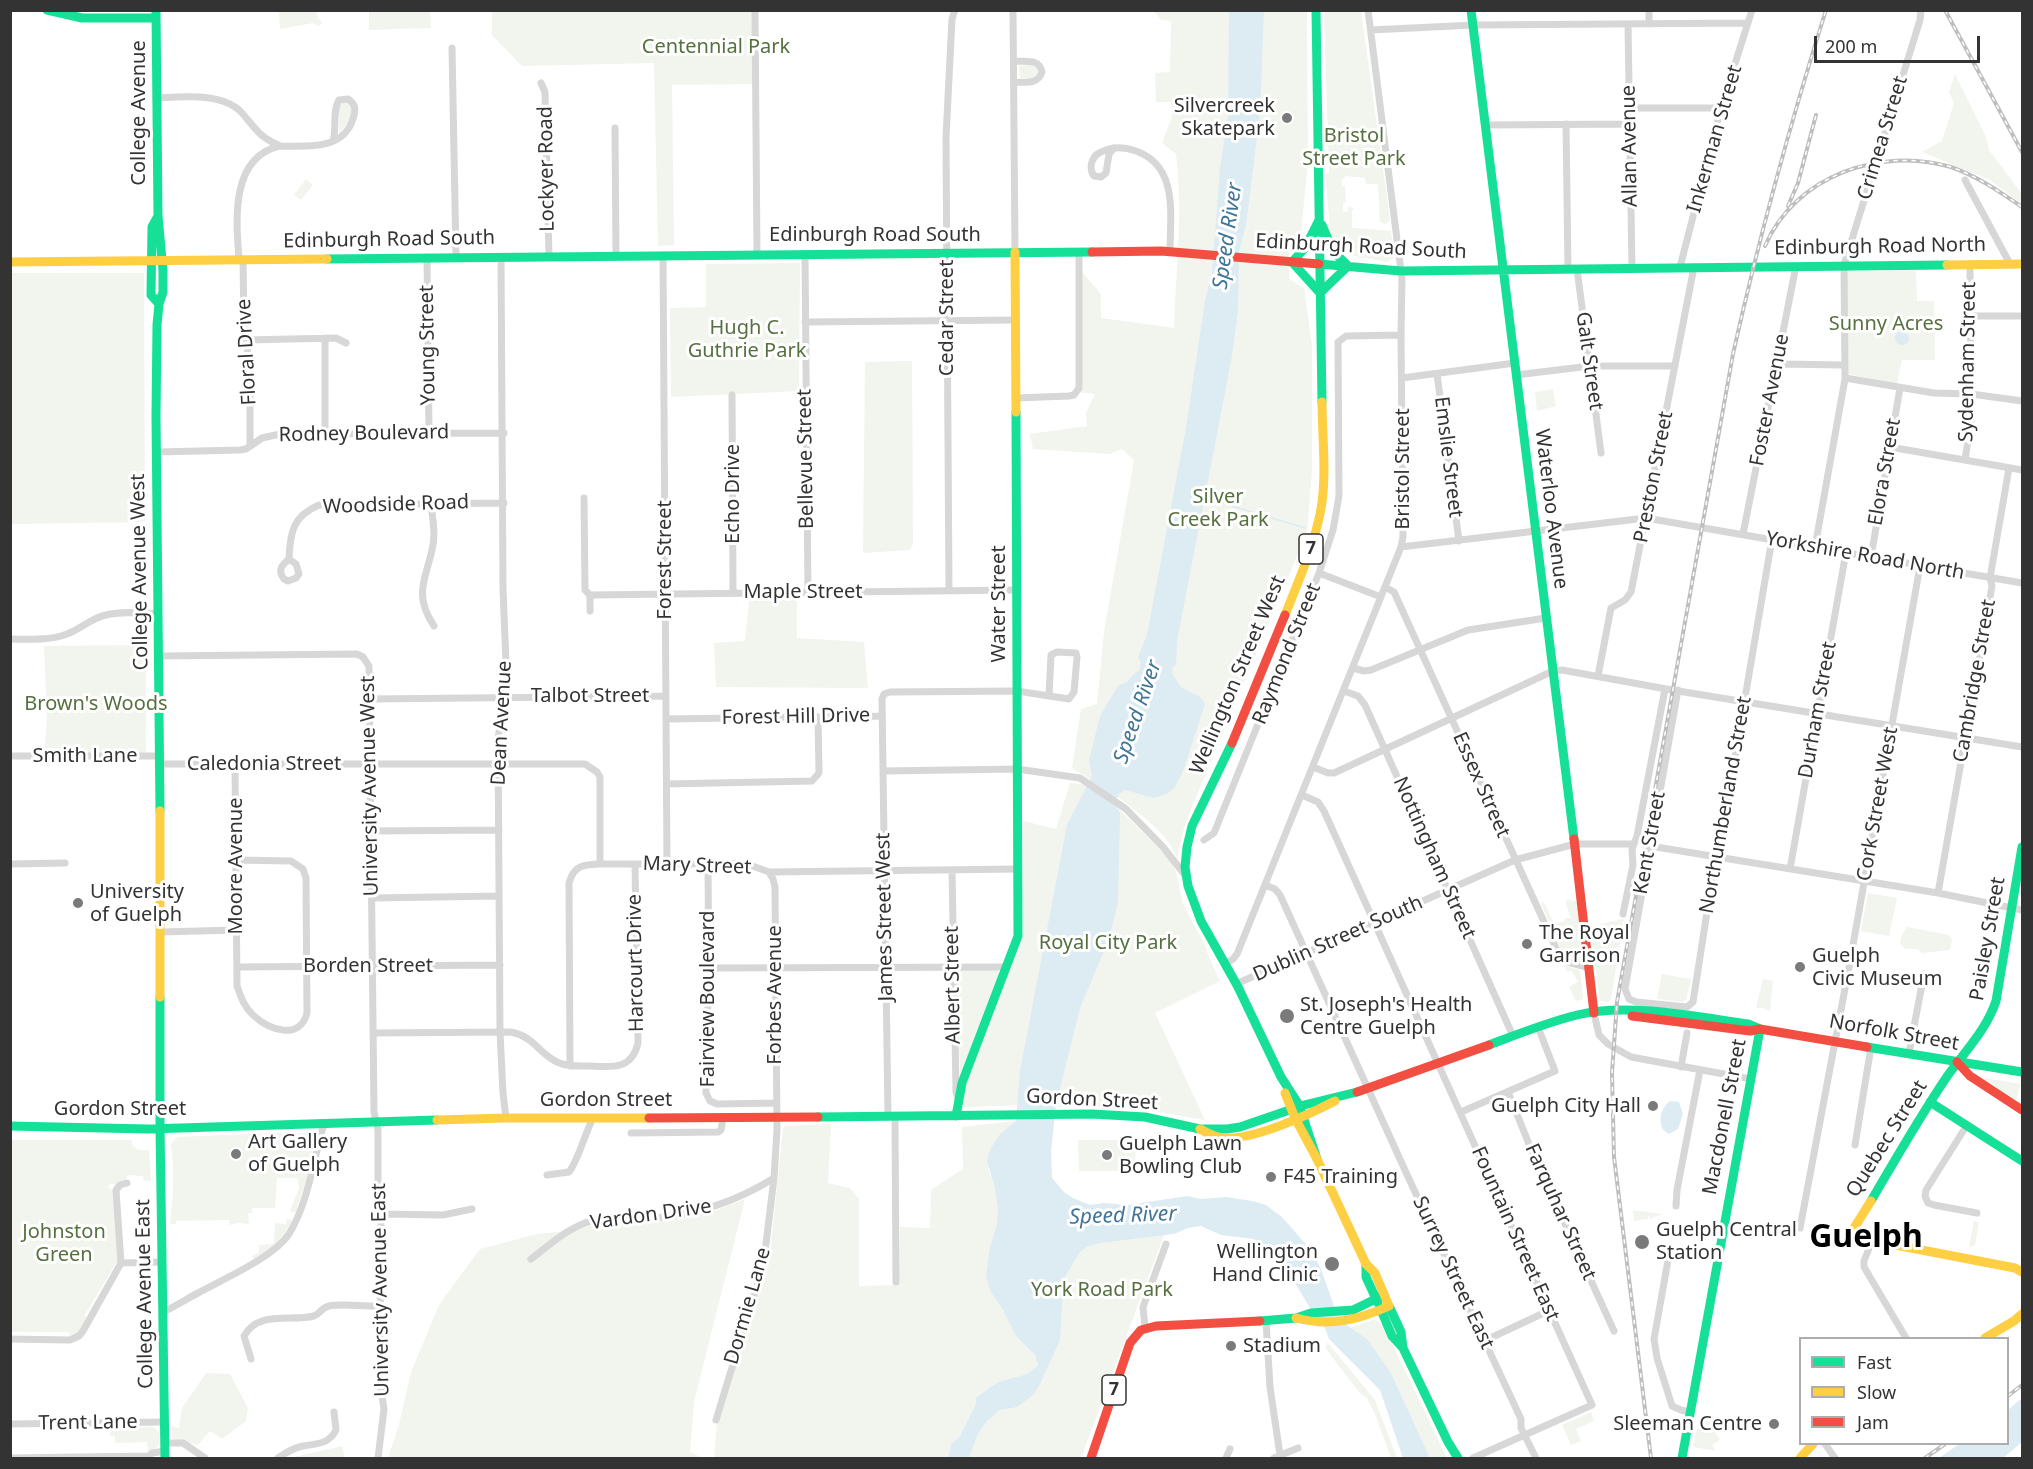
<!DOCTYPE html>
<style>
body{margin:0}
#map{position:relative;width:2033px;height:1469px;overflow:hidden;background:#fff;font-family:"Noto Sans",sans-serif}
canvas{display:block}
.frame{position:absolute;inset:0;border:12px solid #333;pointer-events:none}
.legend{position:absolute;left:1799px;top:1337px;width:210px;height:108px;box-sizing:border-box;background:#fff;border:2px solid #adadad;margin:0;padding:8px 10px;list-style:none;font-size:18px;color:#333}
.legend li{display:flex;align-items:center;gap:12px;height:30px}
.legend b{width:30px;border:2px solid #adadad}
.scale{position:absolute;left:1814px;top:36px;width:166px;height:27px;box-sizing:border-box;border:3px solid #333;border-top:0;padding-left:8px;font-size:18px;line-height:21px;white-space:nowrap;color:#333;-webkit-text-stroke:4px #fff;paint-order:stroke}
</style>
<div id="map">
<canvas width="2033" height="1469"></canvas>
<div class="frame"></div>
<ul class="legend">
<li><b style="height:8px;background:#16e098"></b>Fast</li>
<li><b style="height:8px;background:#ffcf43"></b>Slow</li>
<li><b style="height:8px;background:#f24e42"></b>Jam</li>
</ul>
<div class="scale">200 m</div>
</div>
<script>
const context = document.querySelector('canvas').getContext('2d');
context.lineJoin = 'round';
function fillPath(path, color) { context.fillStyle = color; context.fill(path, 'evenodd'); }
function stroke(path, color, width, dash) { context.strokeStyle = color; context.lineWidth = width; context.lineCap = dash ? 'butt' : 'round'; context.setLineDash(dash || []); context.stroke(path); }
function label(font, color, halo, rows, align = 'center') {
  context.font = font + ' "Noto Sans",sans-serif'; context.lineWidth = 6; context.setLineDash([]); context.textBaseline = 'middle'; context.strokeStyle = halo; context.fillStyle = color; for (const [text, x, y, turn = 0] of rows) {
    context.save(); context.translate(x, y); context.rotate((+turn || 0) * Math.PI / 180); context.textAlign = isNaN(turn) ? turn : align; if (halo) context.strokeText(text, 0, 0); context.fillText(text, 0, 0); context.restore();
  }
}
fillPath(new Path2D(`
 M279,11H316L318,18L322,23L319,26L313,23L280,29Z
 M369,11H430L431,28L369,30Z
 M492,11H756L753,84L672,85L674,245L658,246L654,63L522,66L492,35Z
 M1154,11H1307L1308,161L1300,244L1289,251V279L1304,288L1312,345V472L1307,532L1185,824L1177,859C1170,827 1100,785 1072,768L1081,709L1097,704L1104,632L1134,460L1122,449L1110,454L1033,449L1030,434L1087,426L1086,413L1095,394L1077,392L1079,268L1101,294V318L1174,328C1176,270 1183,213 1176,154L1162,143L1172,117L1171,102H1156L1155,73L1170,72L1171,21L1161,20Z
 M1324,11H1361L1390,220L1385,224L1380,222L1378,184H1366L1365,178L1345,176V178L1342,179V186H1345L1346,202L1343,203V211L1348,212V207L1354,208L1352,211V228L1391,231L1394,258L1386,262L1345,254L1336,250L1331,237L1325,174L1329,173Z
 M1032,65L1038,70L1037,75L1032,78H1020L1019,66Z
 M1955,74L1986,137L1989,150L2022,194V204L1990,180L1922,152L1942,141L1954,103L1949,92Z
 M346,101L353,107L350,121L339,133V108L342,103Z
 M306,179L313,185L301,200L294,195Z
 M800,263L799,391L671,397L670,308L706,307V264Z
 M1847,271H1916L1917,301H1934L1935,360H1902L1897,384L1848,374L1847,371Z
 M10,273H144L145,522L11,524Z
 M912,361L913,544L910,550L863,553L865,362Z
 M1553,389L1556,406L1537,411L1535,392Z
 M750,592H797V638L864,642L868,688L716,687L714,643L745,641Z
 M146,645V753L44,754L47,719L44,646Z
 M1070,783L1087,785L1114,804L1170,859L1176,871L1183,904L1207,949L1206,950L1220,981L1155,1013L1205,1120L1129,1107H1059L1056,1104L964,1107L962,1098L967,1083L1023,937V821L1056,829Z
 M1868,893L1897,898L1889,936L1861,931Z
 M1567,899L1578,902V918H1580L1584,960C1579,962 1568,960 1564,956L1541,903L1544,902L1552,920L1559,923L1565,921V918H1571L1566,904Z
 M1624,919L1611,999L1609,1002L1601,1001L1599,998L1591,926Z
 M1907,927L1949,935L1952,940L1950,950L1922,953L1917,949H1905L1900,943L1902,935Z
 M1564,966L1580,970L1583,999L1576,1001L1569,987L1578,982L1571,970L1567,972Z
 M963,970H998L999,977L960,1080L957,975L959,972Z
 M1662,974L1691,979L1686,1000L1683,1002L1657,999Z
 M1763,979L1773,981L1770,1011L1763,1008H1756Z
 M1984,1078L2021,1084L2016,1100L1983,1079Z
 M1016,1121L1000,1134L988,1169L994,1185L998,1209L997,1224L990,1247L991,1292L1003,1310L1016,1336L1035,1355L1038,1365C1025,1379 1012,1376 997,1383C990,1387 983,1393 976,1398V1404L960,1436L951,1444L949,1455L945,1458H714L717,1421L758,1282L770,1255L783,1128L786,1126L831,1124L828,1183L850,1188L859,1199V1286L899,1285L900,1227L930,1228L931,1190L963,1169L962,1127Z
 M269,1133H315L307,1178L296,1211L294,1213L290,1211L299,1188L297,1178H277L275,1208H252V1213H248L249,1224L238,1223L229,1225V1220L176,1221V1224H170C173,1198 175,1171 171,1145L174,1140L179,1137Z
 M10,1140H131C132,1150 141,1151 149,1150L151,1181H144L143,1176L127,1175L126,1181L119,1182L115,1185L111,1183L108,1188L113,1190L118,1260L84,1316L88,1318L77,1334L70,1337L69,1332H11Z
 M1078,1140H1136L1135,1171H1079Z
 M745,1199L694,1402L690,1452L703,1458H388L399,1424L411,1372L439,1305L480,1249L537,1234L574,1230L600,1223L676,1218L712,1212Z
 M1633,1210L1662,1214L1650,1219L1648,1215V1219L1634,1221Z
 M287,1219H291V1223C282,1240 270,1249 254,1259L252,1256L259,1253V1245L274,1244L275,1223L286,1224Z
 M1974,1221L1979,1222L1975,1246L1973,1245L1972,1247H1969Z
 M1164,1235L1081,1458H969L978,1434L987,1421L1000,1410L1060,1340L1064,1279L1080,1252L1087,1247L1101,1243Z
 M1372,1320H1376L1383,1325L1447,1458H1430L1391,1373L1356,1332L1350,1328Z
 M1327,1342L1375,1400L1397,1458H1391L1375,1414L1367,1398L1359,1392L1326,1349Z
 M206,1373L230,1374L248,1408L246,1421L222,1439L210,1431L198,1445L172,1439L171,1426L179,1428L182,1408Z
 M1591,1412L1594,1421L1576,1429L1581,1441L1571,1445L1562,1425Z
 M1700,1415L1730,1422L1715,1432L1720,1440L1712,1445L1716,1451L1693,1447Z
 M154,1427L159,1432V1445L155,1449L148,1450L147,1442L115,1443V1436H110V1428Z
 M342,1446L345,1458H295L294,1457Z`), '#f1f5ed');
fillPath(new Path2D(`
 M1229,11H1264L1260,113L1246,225L1239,251L1238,311L1232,356L1177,641L1176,664L1173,667L1172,673L1181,687L1200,697L1205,704L1183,771L1175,787L1167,794L1154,798L1125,790L1119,794L1114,804L1120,813L1118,902L1109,939L1080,1008L1056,1104L1051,1152L1052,1178L1064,1192L1073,1198L1090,1205L1104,1203L1127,1205L1188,1196L1201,1199L1226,1197L1252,1201L1266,1205L1282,1217L1311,1250L1321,1269L1334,1306L1348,1326L1367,1339L1391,1373L1430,1458H1403L1380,1390L1329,1339L1325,1328L1310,1308L1286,1268L1254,1239L1221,1235L1201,1226L1188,1228L1174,1234L1101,1243L1087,1247L1080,1252L1064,1279L1060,1340L1039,1386L1032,1396L1017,1407L1000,1410L987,1421L978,1434L969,1458H945L949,1455L951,1444L960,1436L976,1404V1398C983,1393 989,1387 997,1383C1012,1376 1025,1379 1038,1365L1035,1355L1016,1336L1003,1310L991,1292L986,1276L990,1247L997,1224L998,1209L994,1185L987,1161L991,1148L1000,1134L1016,1121L1020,1071L1067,825L1092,776L1089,761L1100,716L1118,686L1127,682L1136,672L1139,671L1141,662L1138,657L1147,635L1186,428L1205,301L1212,273L1220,169L1228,115Z
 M1895 338a7 7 0 1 1 14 0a7 7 0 1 1-14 0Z
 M1670,1101L1679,1102L1683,1114L1678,1129L1669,1134L1663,1130C1658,1119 1661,1108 1670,1101Z
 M2022,1398V1442L2003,1458H1939L1959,1444H2008V1410Z`), '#ddebf3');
stroke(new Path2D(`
 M1202,497L1305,528`), '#ddebf3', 1.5);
stroke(new Path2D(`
 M755,10L757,254
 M1013,10L1015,252
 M1628,24L1632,268
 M1649,24V10
 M1371,30L1473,25L1748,23
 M452,48L456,257
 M1014,82C1025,82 1038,85 1042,72C1039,58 1026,62 1014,61
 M541,83L545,92L549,256
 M156,98C182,97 223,92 242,113C257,130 258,136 280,146C230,157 236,221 239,259
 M1629,108H1721
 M1566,124L1568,269
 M1485,125L1629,124
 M615,128L616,256
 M280,146C306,146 343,151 353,119C356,110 356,104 348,99L339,100C332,111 337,128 333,141
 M1114,148L1109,154L1106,173L1101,177L1094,176C1089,169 1091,161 1096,155C1108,147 1122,146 1136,151C1179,166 1170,216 1170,252
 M1965,180L2010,264
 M805,254L808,593
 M663,255L667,864
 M427,257L429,433
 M501,257L503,589L507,687L498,738L500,1032L503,1093L506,1118
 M243,259L244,323L250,369V445
 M1680,267L1721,108L1752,10
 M1577,269L1601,453
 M1970,316H2022
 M805,322L1015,320
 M246,340L336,338L346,343
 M1778,364L1844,365
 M1437,374L1459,541
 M1516,375L1590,366H1675
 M1402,378L1515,363
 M1845,378L1934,393L1971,394L2022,401
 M732,395L733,592
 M1016,398L1069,396L1074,395L1079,388V252
 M325,433V338
 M1890,447L2022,470
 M157,452L240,450L246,449L262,438L280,434L504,433
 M1965,460L1971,421L1970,264
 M584,498L585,590L590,595V611
 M431,503C432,517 436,532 433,545C427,578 412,593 434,626
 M1743,534L1796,266
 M1401,547L1646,518L2022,583
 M1815,547L1845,379L1844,265L1920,20L1921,10
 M1871,557L1900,388
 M289,559L296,564L299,574L296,578L288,581L284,579C277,570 282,565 289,559C290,532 293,516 319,505L504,503
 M1319,573L1381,597
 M1385,587L1394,592L1560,957L1564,961L1590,968
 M949,591L946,137L952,19L955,10
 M590,595L1017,590
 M10,639C29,639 49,641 67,634C81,629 91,618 106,615C122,611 141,613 158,614
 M159,656L357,654L363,657L369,666L374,1112L378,1130V1192L381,1206L380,1343L383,1360L381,1390L384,1409L378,1458
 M1353,668L1364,671L1371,670L1468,630L1546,618
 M1598,676L1611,608L1625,600L1631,592L1694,267
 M1678,690L1625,989L1629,999L1636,1002L1687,1007L1693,1002L1715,861L1718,857L1772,539
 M1344,691L1358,696L1365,705L1513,1036
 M370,699L666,696
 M666,719L881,716
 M10,756H160
 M160,764H585L597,772L600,777V864
 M235,765L237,986C241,997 244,1007 253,1015C269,1030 300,1041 307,1013L306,878L303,869L291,861L236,860
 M1313,767L1328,773H1334L1553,671L1562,670L1672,690L2022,747
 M883,771L1017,769L1080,778L1126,809L1163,847L1185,875
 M667,784L812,781L819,773L818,717
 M1302,795L1318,802L1324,811L1592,1405L1473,1458
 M371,831L499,830
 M1204,840L1214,833L1319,573L1333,530L1339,496L1338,342L1346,336L1401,335
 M1650,846L1938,893L2022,910
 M10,864L65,863
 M708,864L709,998L706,1021V1093L710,1101L717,1104L776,1103
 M1790,869L1846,552
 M952,870L956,1092L958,1098
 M1265,885L1275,889L1280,895L1409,1179L1521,1419V1428L1536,1458
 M1938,893L1992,586L1990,578L2009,468
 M372,898L499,896
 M1623,914L1633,865L1632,849L1637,836L1665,689
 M160,932L236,930
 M1225,964L1233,959L1237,954L1401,547L1403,537L1401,335L1402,279L1368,10
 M237,967L500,965
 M710,968L1007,967
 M1236,984L1515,860L1575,844H1634
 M1594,1013L1599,1035L1608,1044L1631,1057L1751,1079
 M373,1033L511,1032C535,1037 538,1053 557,1062C567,1067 579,1066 590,1066C612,1067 632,1070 638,1043L635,864
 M1909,1053L1924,974
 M570,1066L569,883C574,865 583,865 600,864H747L769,872L1018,869
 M1681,1067L1687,1033
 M1508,1092L1531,1149L1614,1331
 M1461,1112L1555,1071L1538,1027
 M888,1117L882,699L884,694L890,692L1017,691L1069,699L1074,692L1077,657L1076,653L1057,652L1051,655L1049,696
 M895,1117L896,1282
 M1967,1125L1926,1190L1925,1196L1928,1203L1934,1205L1977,1213
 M631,1133L718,1132L721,1130L723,1118
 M1855,1145L1871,1047
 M547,1175L569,1172C577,1163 586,1131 593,1118
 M1676,1206L1677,1190L1700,1070
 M381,1214L443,1215L472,1209
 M1800,1228L1850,962L1920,566
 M1872,1241L1864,1261V1267L1906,1338
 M1670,1249L1654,1339L1657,1358L1672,1406L1681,1410L1689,1412
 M531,1259C548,1246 564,1231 585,1223C606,1215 631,1219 653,1218C697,1215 737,1201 774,1178
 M121,1263L162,1262
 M163,1312C176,1306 188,1298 200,1292C225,1278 274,1257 289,1234C309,1201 313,1160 324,1124
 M1266,1321L1270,1387L1280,1455
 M1145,1327L1143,1307L1166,1244
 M10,1339L70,1340L79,1336L83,1331L121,1263L116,1190L120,1185L127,1183
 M1484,1341L1550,1310
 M251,1359L244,1336C259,1310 290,1322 314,1316C320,1314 322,1307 329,1306C343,1303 366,1307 381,1306
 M716,1420L758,1282L765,1252L774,1178L777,1129L775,887L773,879L769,872
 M10,1424L165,1422
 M165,1443H183L205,1458
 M1825,1444L1835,1458
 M10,1458L148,1456
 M147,1458L152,1453L165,1451
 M278,1458C284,1454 291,1449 299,1447C314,1443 328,1446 336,1430L334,1412
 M1226,1458L1230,1449
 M1274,1458L1298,1448`), '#d7d7d7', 7);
stroke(new Path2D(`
 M47,10L82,18H156
 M156,10L158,216L163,271V292L159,304L157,325L156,416L160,811
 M1316,10L1322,402
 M1471,10L1574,839
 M158,216L152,227L151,295L159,304
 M1318,222L1305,248L1292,262L1320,293
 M327,259L1092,252
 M1319,264L1401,271L1947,265
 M1320,293L1348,266L1333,251L1322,225
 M1232,743L1192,826L1187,847L1185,867L1188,886L1201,921L1238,987L1281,1077L1299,1105L1317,1159
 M160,997V1128L165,1458
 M1489,1045C1518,1034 1548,1022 1577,1015C1627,1002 1698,1017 1748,1024L1760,1029
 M1867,1047L2022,1072
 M1930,1102L2022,1161
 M956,1116L962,1083L1018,936L1016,412
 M818,1117L1092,1114L1145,1117L1200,1129H1227L1240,1127L1304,1105L1357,1092
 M10,1126L148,1129L437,1120
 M1871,1201C1895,1160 1919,1118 1946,1078C1964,1052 1986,1031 1996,1001L2022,847
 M1366,1264V1277L1378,1303
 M1389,1306L1401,1332L1403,1348
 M1381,1310L1392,1336L1403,1348L1448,1442L1458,1458
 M1260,1321L1296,1318L1311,1313L1353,1310L1384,1295
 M1682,1458L1760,1029`), '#16e098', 9);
stroke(new Path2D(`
 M1015,252L1016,412
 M10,262L327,259
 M1947,265L2022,264
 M1285,615C1299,580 1314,546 1321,509C1327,474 1322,436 1322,402
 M160,811V997
 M1285,1093L1295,1118L1317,1159L1366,1264L1375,1273L1389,1306C1358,1320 1330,1327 1296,1318
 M437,1120L506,1118H649
 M1200,1129C1207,1133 1214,1137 1222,1138C1252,1141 1308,1115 1335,1101
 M1871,1201L1849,1236L2015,1268L2022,1272
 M1985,1338L2014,1321L2022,1314
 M1800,1458L1813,1444`), '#ffcf43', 9);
stroke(new Path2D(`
 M1092,252L1161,251L1319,264
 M1232,743L1285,615
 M1574,839L1594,1013
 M1632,1016L1750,1031L1760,1029L1867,1047
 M1957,1062L1970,1076L2022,1110
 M1357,1092L1489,1045
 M649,1118L818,1117
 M1091,1458L1130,1343L1141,1330L1156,1326L1260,1321`), '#f24e42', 9);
const rail = new Path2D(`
 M1945,10L2022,152
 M1788,206L1798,183L1816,115
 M1765,246C1795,176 1880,146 1951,167C1977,176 2000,192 2022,207
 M2008,1396L2022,1385
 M1651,1458L1614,1157L1612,1073L1617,1002L1733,354C1759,238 1790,124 1826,10
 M1925,1458L1945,1444`);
stroke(rail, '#bebebe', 4);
stroke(rail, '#fff', 1.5, [4.5]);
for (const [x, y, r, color] of [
 [1287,118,6,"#7a7a7a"],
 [78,903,6,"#7a7a7a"],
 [1527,944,6,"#7a7a7a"],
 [1800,967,6,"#7a7a7a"],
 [1287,1016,8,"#7a7a7a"],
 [1653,1106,6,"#7a7a7a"],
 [236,1154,6,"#7a7a7a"],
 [1107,1155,6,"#7a7a7a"],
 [1271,1177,6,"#7a7a7a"],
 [1642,1242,8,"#7a7a7a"],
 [1332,1264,8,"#7a7a7a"],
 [1231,1346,6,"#7a7a7a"],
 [1774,1424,6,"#7a7a7a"]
]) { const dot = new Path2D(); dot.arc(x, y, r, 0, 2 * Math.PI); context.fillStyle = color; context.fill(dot); stroke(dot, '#fff', 2); }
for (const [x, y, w] of [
 [1311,549,24],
 [1114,1390,24]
]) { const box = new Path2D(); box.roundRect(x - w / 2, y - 15, w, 30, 4.5); context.fillStyle = '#fff'; context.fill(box); stroke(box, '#333', 1.5); }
label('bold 18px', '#333', null, [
 ["7",1311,549],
 ["7",1114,1390]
]);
label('20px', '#56703f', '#fff', [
 ["Centennial Park",716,47],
 ["Bristol",1354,136],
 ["Street Park",1354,159],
 ["Sunny Acres",1886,324],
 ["Hugh C.",747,328],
 ["Guthrie Park",747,351],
 ["Silver",1218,497],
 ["Creek Park",1218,520],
 ["Brown's Woods",96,704],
 ["Royal City Park",1108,943],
 ["Johnston",64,1232],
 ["Green",64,1255],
 ["York Road Park",1102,1290]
]);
label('20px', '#333', '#fff', [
 ["Silvercreek",1275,106,"right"],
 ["Skatepark",1275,129,"right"],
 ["University",90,892],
 ["of Guelph",90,915],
 ["The Royal",1539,933],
 ["Garrison",1539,956],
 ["Guelph",1812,956],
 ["Civic Museum",1812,979],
 ["St. Joseph's Health",1300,1005],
 ["Centre Guelph",1300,1028],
 ["Guelph City Hall",1641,1106,"right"],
 ["Art Gallery",248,1142],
 ["of Guelph",248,1165],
 ["Guelph Lawn",1119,1144],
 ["Bowling Club",1119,1167],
 ["F45 Training",1283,1177],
 ["Guelph Central",1656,1230],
 ["Station",1656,1253],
 ["Wellington",1318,1252,"right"],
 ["Hand Clinic",1318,1275,"right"],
 ["Stadium",1243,1346],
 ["Sleeman Centre",1762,1424,"right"]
], 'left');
label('20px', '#333', '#fff', [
 ["College Avenue",139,113,-90],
 ["Crimea Street",1883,138,-73],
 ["Inkerman Street",1715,139,-74],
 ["Allan Avenue",1630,146,-91],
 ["Lockyer Road",547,169,-91],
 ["Edinburgh Road South",875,235],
 ["Edinburgh Road South",389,240,-1],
 ["Edinburgh Road South",1361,247,3],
 ["Edinburgh Road North",1880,247,-1],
 ["Cedar Street",947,318,-90],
 ["Young Street",428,345,-91],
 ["Floral Drive",247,352,-93],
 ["Galt Street",1589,361,82],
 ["Sydenham Street",1968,362,-89],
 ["Foster Avenue",1770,400,-79],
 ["Rodney Boulevard",364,434,-1],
 ["Emslie Street",1448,457,83],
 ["Bellevue Street",806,459,-91],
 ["Bristol Street",1403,469,-90],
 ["Elora Street",1885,472,-80],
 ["Preston Street",1654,477,-79],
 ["Echo Drive",733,494,-90],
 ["Woodside Road",396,505,-2],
 ["Waterloo Avenue",1551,509,83],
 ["Yorkshire Road North",1865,556,10],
 ["Forest Street",665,560,-90],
 ["College Avenue West",140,572,-91],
 ["Maple Street",803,592],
 ["Water Street",999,604,-90],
 ["Raymond Street",1287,654,-68],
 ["Wellington Street West",1238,675,-67],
 ["Cambridge Street",1975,681,-80],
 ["Talbot Street",590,696],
 ["Durham Street",1818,710,-80],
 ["Forest Hill Drive",796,717,-1],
 ["Dean Avenue",502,723,-87],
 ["Smith Lane",85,756],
 ["Caledonia Street",264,764],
 ["Essex Street",1481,785,66],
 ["University Avenue West",370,786,-91],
 ["Cork Street West",1878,804,-80],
 ["Northumberland Street",1726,805,-80],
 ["Kent Street",1650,843,-80],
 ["Nottingham Street",1434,858,66],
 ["Moore Avenue",236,866,-90],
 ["Mary Street",697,866,2],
 ["James Street West",885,917,-91],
 ["Dublin Street South",1338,939,-24],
 ["Paisley Street",1988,939,-80],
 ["Harcourt Drive",636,963,-91],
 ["Borden Street",368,966],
 ["Albert Street",953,985,-91],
 ["Forbes Avenue",775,995,-90],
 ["Fairview Boulevard",708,999,-90],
 ["Norfolk Street",1894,1033,10],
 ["Gordon Street",606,1100],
 ["Gordon Street",1092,1100,3],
 ["Gordon Street",120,1109],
 ["Macdonell Street",1725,1117,-79],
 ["Quebec Street",1887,1139,-58],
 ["Farquhar Street",1560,1212,66],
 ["Vardon Drive",651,1215,-8],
 ["Fountain Street East",1515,1234,66],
 ["Surrey Street East",1453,1273,65],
 ["University Avenue East",381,1290,-91],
 ["College Avenue East",145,1294,-91],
 ["Dormie Lane",748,1306,-74],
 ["Trent Lane",88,1423,-1]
]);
label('italic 21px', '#3f7597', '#fff', [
 ["Speed River",1228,236,-82],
 ["Speed River",1138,712,-71],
 ["Speed River",1123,1216,-2]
]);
label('bold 32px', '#000', '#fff', [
 ["Guelph",1866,1238]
]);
</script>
